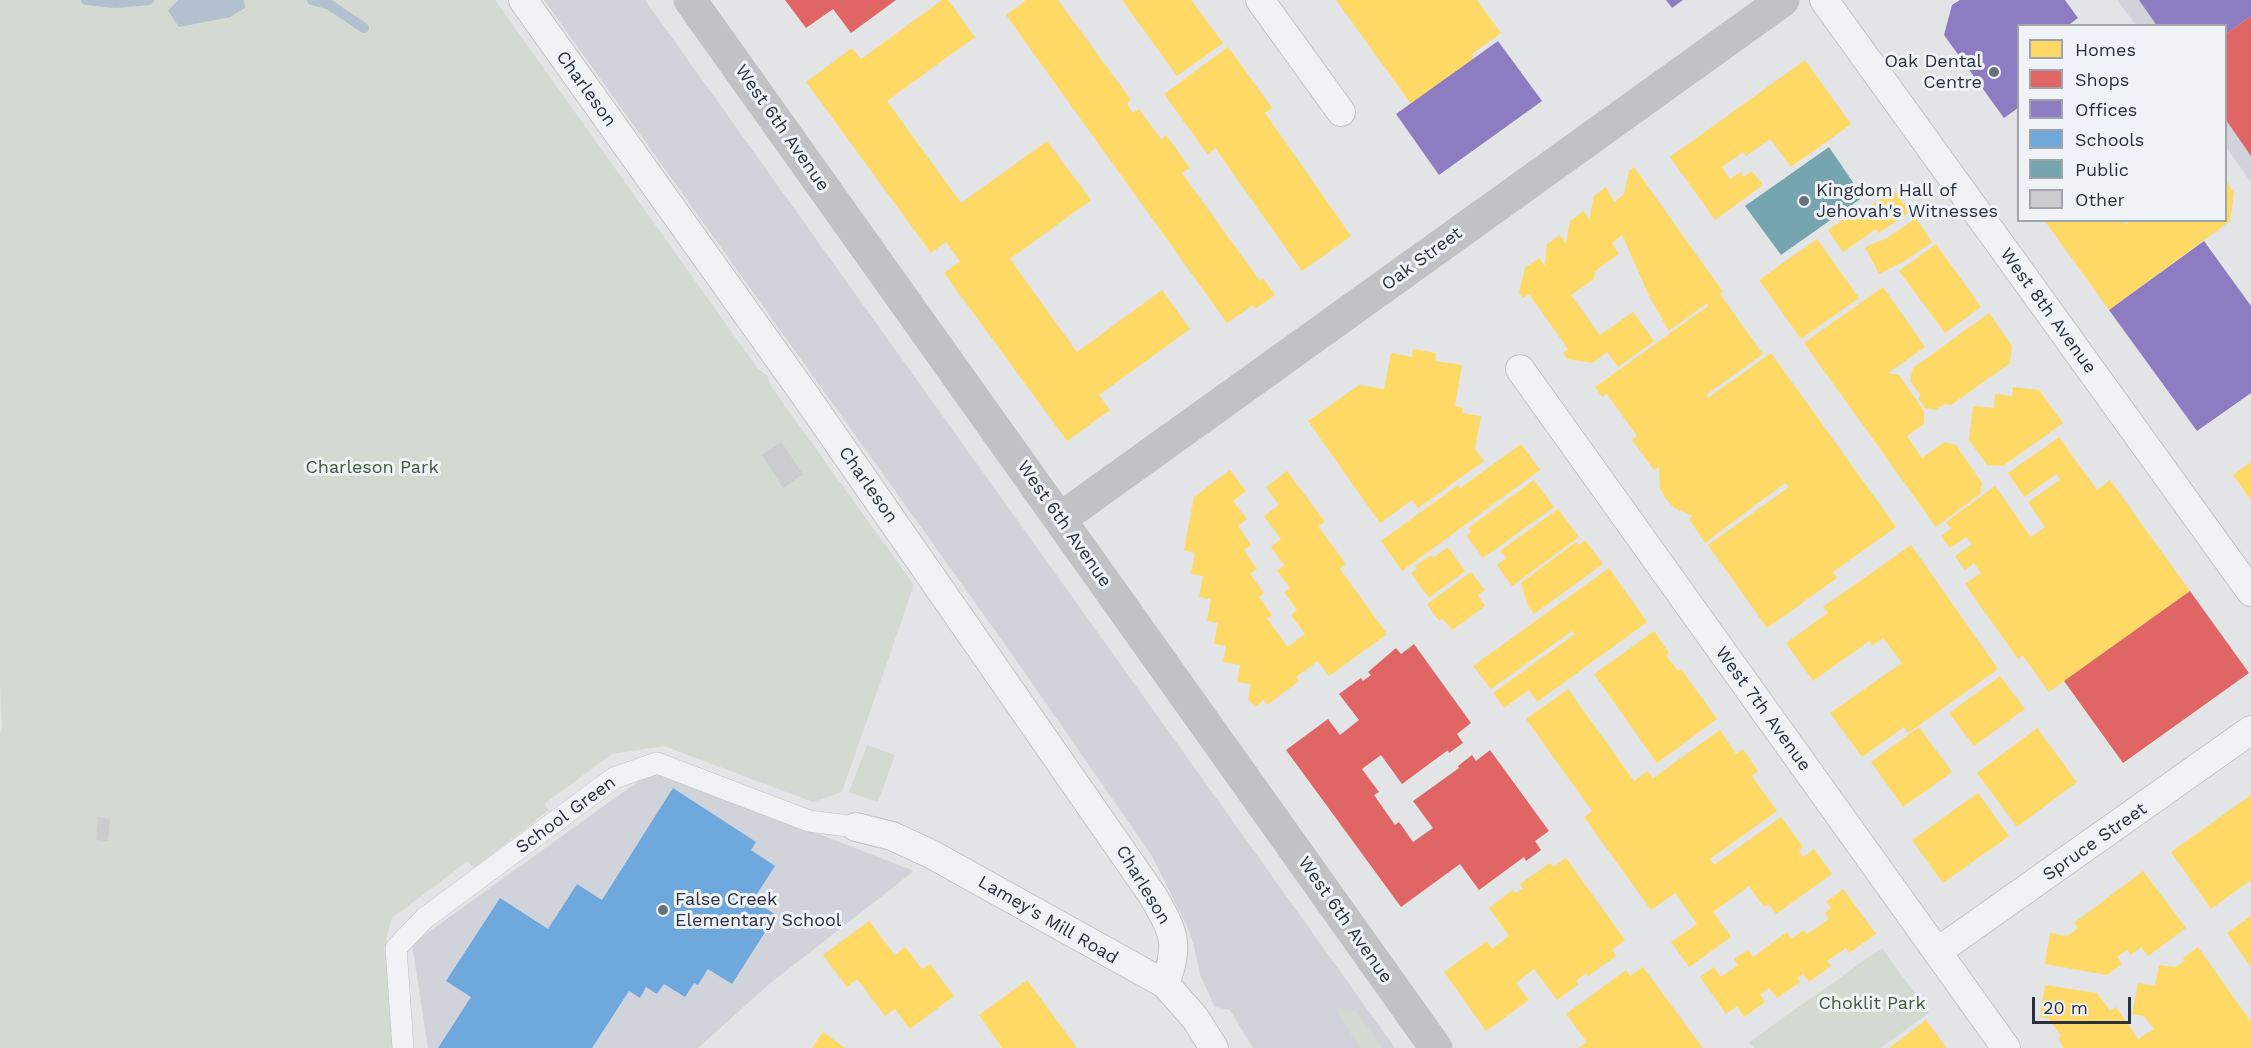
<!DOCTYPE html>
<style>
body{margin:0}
#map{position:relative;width:2251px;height:1048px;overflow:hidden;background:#e2e4e6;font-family:"Work Sans",sans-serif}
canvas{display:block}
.legend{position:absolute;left:2017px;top:24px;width:210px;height:198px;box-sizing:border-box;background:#eff2f6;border:2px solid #a0a5ac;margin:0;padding:8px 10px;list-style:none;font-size:18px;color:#2a313e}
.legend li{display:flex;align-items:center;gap:12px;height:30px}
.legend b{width:30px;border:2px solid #a0a5ac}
.scale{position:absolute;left:2032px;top:997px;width:99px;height:27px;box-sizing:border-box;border:3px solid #2a313e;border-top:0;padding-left:8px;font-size:18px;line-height:21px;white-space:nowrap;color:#2a313e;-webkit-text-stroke:4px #eff2f6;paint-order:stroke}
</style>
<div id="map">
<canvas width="2251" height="1048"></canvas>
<ul class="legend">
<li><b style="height:16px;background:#ffd966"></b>Homes</li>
<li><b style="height:16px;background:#e06666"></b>Shops</li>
<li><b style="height:16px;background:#8e7cc3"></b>Offices</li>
<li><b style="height:16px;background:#6fa8dc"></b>Schools</li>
<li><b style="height:16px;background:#76a5af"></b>Public</li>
<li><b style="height:16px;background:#caccce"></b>Other</li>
</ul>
<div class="scale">20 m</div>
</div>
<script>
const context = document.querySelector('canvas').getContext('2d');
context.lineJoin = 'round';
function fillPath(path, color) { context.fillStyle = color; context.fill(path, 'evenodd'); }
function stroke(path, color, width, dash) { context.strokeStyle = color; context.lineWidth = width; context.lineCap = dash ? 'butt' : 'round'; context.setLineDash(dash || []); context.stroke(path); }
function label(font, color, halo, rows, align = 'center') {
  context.font = font + ' "Work Sans",sans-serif'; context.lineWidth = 6; context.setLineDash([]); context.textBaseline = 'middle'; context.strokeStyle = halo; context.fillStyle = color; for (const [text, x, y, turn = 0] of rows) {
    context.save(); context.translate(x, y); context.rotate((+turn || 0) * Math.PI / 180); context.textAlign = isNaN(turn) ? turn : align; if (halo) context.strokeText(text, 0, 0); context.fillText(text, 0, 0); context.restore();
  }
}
fillPath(new Path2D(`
 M544,0H645L1395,1048H1253L1230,1010L1215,1007L1200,975L1194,946L1187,926L1152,856L1009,650Z
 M2117,0H2251V182L2226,147V26L2136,25Z
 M654,770L914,871L768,985L698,1048H428L412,944Z`), '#d0d3d9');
fillPath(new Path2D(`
 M0,0H495L758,369L768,376L770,385L914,585L842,792L813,802L664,746L612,754L544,804L549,810L474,868L468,861L392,918L386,939L396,1048H0V734L2,727L0,683Z
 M867,745L895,755L878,802L849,792Z
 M1882,948L1929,1013L1880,1048H1754L1749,1042Z
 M1339,1008L1357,1012L1382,1048H1360L1340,1017Z`), '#d3dad2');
fillPath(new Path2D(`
 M178,0H244L245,8L230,17L179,27L168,11Z`), '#b2c0cf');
fillPath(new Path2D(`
 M942,0H948L975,37L887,101L961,203L1047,141L1091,200L1010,259L1077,352L1162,290L1190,329L1099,395L1110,410L1067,441L944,273L960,261L946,242L931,253L806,82L852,48L861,59Z
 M1026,0H1058L1131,100L1127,104L1133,113L1139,109L1161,139L1166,135L1190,168L1182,173L1260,281L1263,278L1275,295L1255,309L1253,305L1227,323L1006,15Z
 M1122,0H1191L1223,43L1177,76Z
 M1336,0H1477L1501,33L1472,54L1474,58L1411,104Z
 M1228,47L1272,108L1265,113L1351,236L1302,271L1215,148L1208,155L1164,94Z
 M1805,60L1851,124L1791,167L1770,139L1746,156L1743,152L1722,167L1730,179L1741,172L1744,177L1752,171L1763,185L1715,220L1670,157Z
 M1634,167L1723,292L1720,294L1763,354L1706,395L1708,398L1771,353L1896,527L1833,572L1837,578L1767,628L1708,545L1789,487L1785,483L1705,543L1689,519L1693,516L1674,508L1666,499L1660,488L1659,467L1654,470L1632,440L1637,436L1607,394L1602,397L1595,387L1708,306L1707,303L1669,331L1650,298L1622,235L1612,243L1619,254L1595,271L1594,279L1571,295L1600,335L1633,312L1654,341L1618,367L1607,352L1593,363L1567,359L1563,353L1568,349L1529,294L1523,298L1519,292L1525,268L1539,258L1545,266L1547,244L1560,235L1566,244L1570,221L1584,211L1589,220L1594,196L1606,187L1614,202L1624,194L1629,171Z
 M2226,180L2234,193L2230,221L2109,310L2044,220H2123L2126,224L2131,220H2226Z
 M1894,190L1909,212L1879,233L1876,229L1843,252L1828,230L1861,207L1863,211Z
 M1916,218L1932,242L1903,262L1879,274L1865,247L1887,238Z
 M1817,239L1859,298L1801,339L1759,280Z
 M1936,244L1981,307L1945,333L1899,271Z
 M1883,287L1925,347L1888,373L1899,375L1924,411V424L1907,436L1922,458L1944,442L1956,445L1982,483L1980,494L1936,527L1804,343Z
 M1989,313L2012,346L2010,363L1951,405L1945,404L1935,410L1925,408L1919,399L1920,394L1910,381L1913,368Z
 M1413,349L1436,353L1435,361L1462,365L1455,406L1463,408L1462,413L1481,416L1475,449L1484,461L1418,508L1412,500L1380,523L1308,421L1359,385L1384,389L1391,353L1412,357Z
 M2013,387L2039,390L2063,423L2003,466L1987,465L1969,440L1973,406L1994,408L1995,394L2012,396Z
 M2059,437L2097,490L2110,480L2190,591L2049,692L2023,656L2018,659L1965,584L1981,573L1974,563L1965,570L1955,556L1972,544L1966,537L1950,548L1941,536L1951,529L1946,522L1995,486L2031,537L2045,527L2028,502L2060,480L2056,474L2024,497L2008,473Z
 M1521,444L1540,470L1402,571L1381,541L1458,485L1460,488Z
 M2251,462V500L2233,475Z
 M1230,470L1246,491L1233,501L1247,519L1238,526L1251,545L1244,550L1257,569L1250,574L1264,593L1259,597L1272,615L1267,619L1288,647L1305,634L1291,615L1297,610L1284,592L1290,588L1277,571L1284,565L1271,547L1281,539L1264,516L1279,505L1266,487L1287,471L1325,522L1318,526L1346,564L1340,569L1387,634L1329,676L1318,661L1296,677L1299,681L1267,705L1264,700L1255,707L1248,699L1251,684L1237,682L1240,665L1223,662L1226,646L1214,644L1218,623L1207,621L1211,599L1199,597L1203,576L1191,574L1195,553L1184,550L1194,497Z
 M1534,480L1554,507L1483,558L1466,535L1471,532L1468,528Z
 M1558,509L1579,537L1512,586L1497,565L1506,558L1500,551Z
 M1585,540L1603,564L1534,614L1528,606L1521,583L1576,542L1579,545Z
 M1911,545L1998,669L1908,733L1904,727L1862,757L1830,713L1902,663L1883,638L1872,646L1869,641L1813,681L1786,643L1828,613L1823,607Z
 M1448,547L1465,571L1429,598L1411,573L1417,569L1415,566L1431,555L1433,558Z
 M1609,568L1647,622L1537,702L1529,690L1504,708L1493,693L1575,634L1572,631L1491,689L1473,666Z
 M1471,572L1485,590L1478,595L1485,606L1452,630L1442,618L1439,621L1427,604Z
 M1654,631L1669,653L1666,655L1678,671L1681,669L1717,719L1657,763L1594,674Z
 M2000,676L2025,709L1974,746L1949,713Z
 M1568,689L1634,781L1648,771L1653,778L1720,730L1736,754L1743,749L1758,771L1752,776L1777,811L1710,859L1714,865L1781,817L1803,847L1799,851L1803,857L1814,849L1832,874L1776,914L1769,904L1764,907L1749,886L1713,912L1731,937L1689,967L1671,942L1697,924L1675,893L1651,910L1584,817L1592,811L1526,719Z
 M1919,727L1952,772L1903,807L1871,762Z
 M2037,728L2077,782L2017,827L1977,773Z
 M1978,793L2009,836L1943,883L1912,840Z
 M2251,795V880L2211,909L2171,852Z
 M1566,858L1625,940L1612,950L1616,956L1588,976L1586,973L1576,981L1579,984L1557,1000L1534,969L1516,983L1529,1000L1486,1031L1444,972L1487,941L1492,949L1509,936L1489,908L1513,890L1516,893L1523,888L1520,884L1550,863L1553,867Z
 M2143,871L2186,928L2148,956L2141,947L2131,955L2127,950L2117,957L2122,964L2107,975L2045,964L2050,933L2067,936L2078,928L2074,923Z
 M1843,889L1876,934L1849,953L1846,948L1827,961L1831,966L1809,982L1803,974L1797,978L1800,982L1777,998L1769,988L1760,995L1765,1002L1744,1017L1737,1006L1726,1014L1700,977L1714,967L1721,977L1738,965L1734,959L1748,950L1753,957L1787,932L1791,939L1804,930L1807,934L1829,919L1825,913L1831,908L1826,902Z
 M2251,916V967L2227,933Z
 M869,921L895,955L905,947L922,969L930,964L954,996L910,1029L895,1009L885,1016L857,979L847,987L823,955Z
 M2198,947L2251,1022V1048H2064L2058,1038L2061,1036L2048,1018L2040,1017L2045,985L2097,993L2110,1011L2116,1007L2138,1039L2154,1029L2144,1016L2132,1014L2138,983L2155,986L2159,965L2175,967L2185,961L2183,958Z
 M1643,967L1703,1048H1578L1587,1042L1566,1014L1626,970L1630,976Z
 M1027,980L1077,1048H1002L979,1015Z
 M1926,1020L1947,1048H1889Z
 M823,1032L845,1048H812Z`), '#ffd966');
fillPath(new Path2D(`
 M785,0H896L851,33L833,9L806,28Z
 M2251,16V156L2226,120V34Z
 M2190,591L2249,673L2123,763L2064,681Z
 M1414,644L1471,723L1457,734L1463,743L1449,753L1448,750L1402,784L1381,755L1362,769L1379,792L1374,795L1395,825L1399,822L1413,842L1433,828L1413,801L1459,768L1458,766L1472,755L1476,761L1490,750L1549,831L1535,841L1541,850L1526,861L1524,857L1479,890L1460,864L1401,907L1286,750L1328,719L1340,735L1359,720L1339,694L1361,678L1363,681L1371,675L1368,672L1396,648L1401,654Z`), '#e06666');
fillPath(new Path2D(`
 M1666,0H1683L1672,8Z
 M1960,0H2065L2078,18L2067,26H2018V108L2004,118L1944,35L1952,5Z
 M2139,0H2251V16L2226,34V26H2157Z
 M1498,41L1542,101L1439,175L1396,114Z
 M2204,241L2251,306V393L2197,431L2109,310Z`), '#8e7cc3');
fillPath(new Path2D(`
 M673,788L756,842L751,850L775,866L753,900L776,915L732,984L708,969L698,985L694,983L685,997L664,984L657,994L646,987L640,998L629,991L592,1048H438L471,997L446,981L500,898L548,929L577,884L602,900Z`), '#6fa8dc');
fillPath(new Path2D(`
 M1829,147L1863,197L1781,255L1745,206Z`), '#76a5af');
stroke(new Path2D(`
 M86,0L115,3L149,0
 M312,0L330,5L364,28`), '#b2c0cf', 10);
fillPath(new Path2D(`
 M781,442L803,474L783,488L762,455Z
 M98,817L110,819L108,841L96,840Z`), '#caccce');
const pedestrian = new Path2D(`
 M403,1048L396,948L425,918L614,778L657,763L809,821L856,827`);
const minor = new Path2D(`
 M523,0L807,398L1153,896C1174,933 1180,943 1165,984
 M1260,0L1341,112
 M1824,0L2251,592
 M1520,369L2006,1048
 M856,827L892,836L931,854L1165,984L1195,1018L1214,1048
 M1937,952L2251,730`);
stroke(pedestrian, '#c0c2c4', 22);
stroke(minor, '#c0c2c4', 30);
stroke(pedestrian, '#f1f2f4', 21);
stroke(minor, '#f1f2f4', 28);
stroke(new Path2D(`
 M690,0L1436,1048
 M1060,519L1783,0`), '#c0c2c5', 33);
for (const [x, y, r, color] of [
 [1994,72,6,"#6a7079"],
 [1804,201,6,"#6a7079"],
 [663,910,6,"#6a7079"]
]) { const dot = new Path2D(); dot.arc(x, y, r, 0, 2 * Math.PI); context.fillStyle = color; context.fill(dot); stroke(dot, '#eff2f6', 2); }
label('18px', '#2a313e', '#eff2f6', [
 ["Oak Dental",1982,62,"right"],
 ["Centre",1982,83,"right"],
 ["Kingdom Hall of",1816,191],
 ["Jehovah's Witnesses",1816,212],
 ["False Creek",675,900],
 ["Elementary School",675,921]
], 'left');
label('18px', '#2a313e', '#eff2f6', [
 ["Charleson",586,89,54],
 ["West 6th Avenue",782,128,55],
 ["Oak Street",1422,259,-36],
 ["West 8th Avenue",2048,311,54],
 ["Charleson",868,485,55],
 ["West 6th Avenue",1064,524,55],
 ["West 7th Avenue",1763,709,54],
 ["School Green",566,815,-36],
 ["Spruce Street",2095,842,-35],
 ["Charleson",1143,885,59],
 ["Lamey's Mill Road",1048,920,30],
 ["West 6th Avenue",1345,920,55]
]);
label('18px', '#3f5939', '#eff2f6', [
 ["Charleson Park",372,468],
 ["Choklit Park",1872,1004]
]);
</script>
